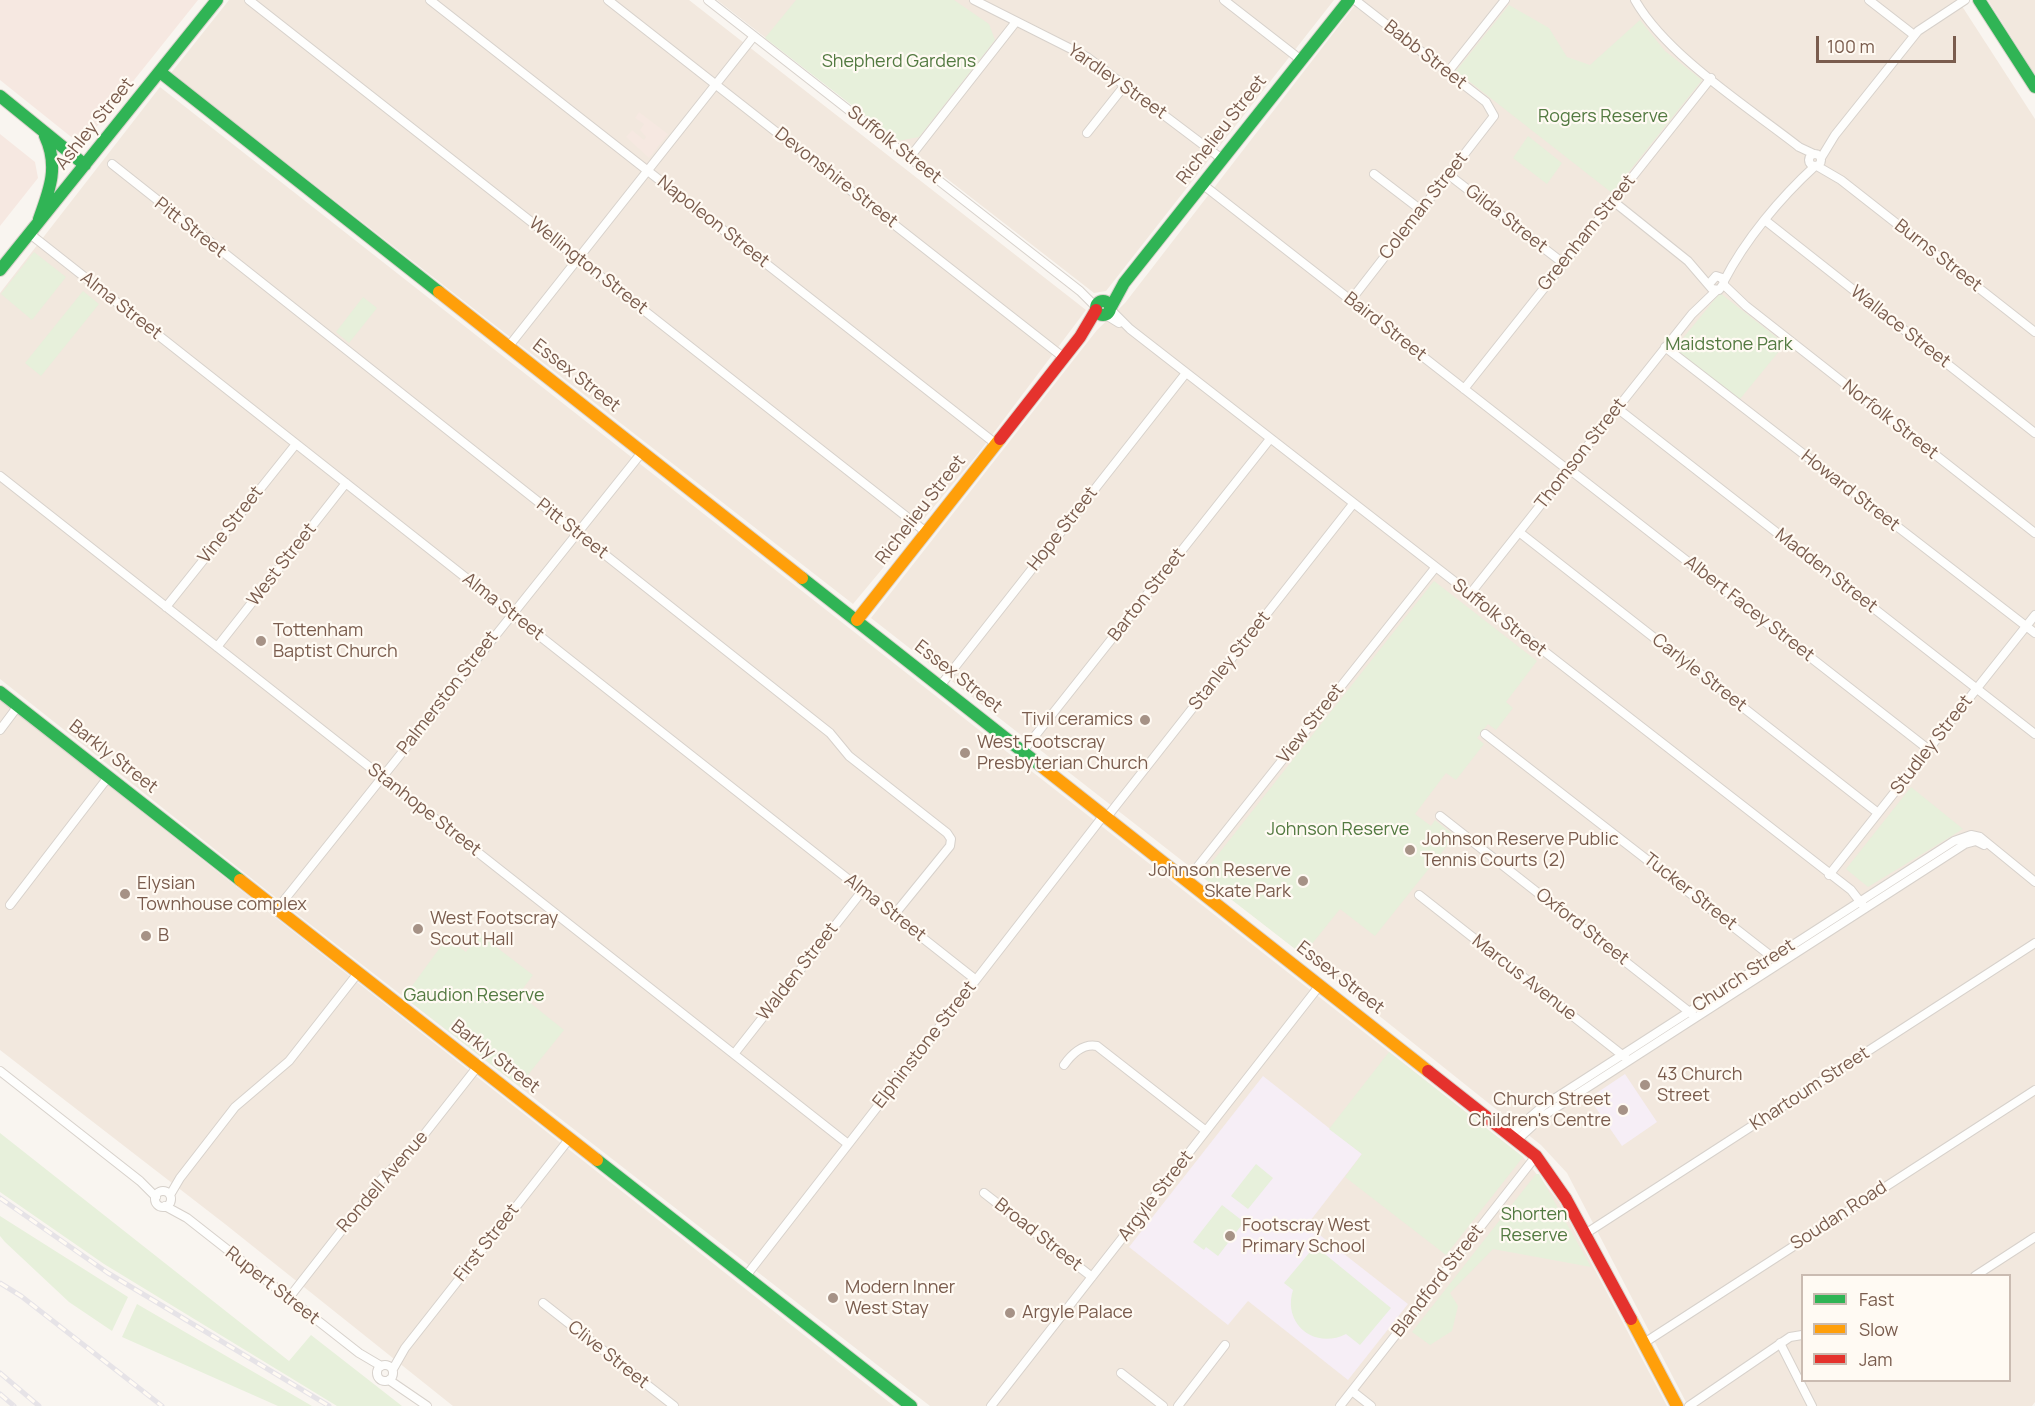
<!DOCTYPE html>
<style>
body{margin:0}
#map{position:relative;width:2035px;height:1406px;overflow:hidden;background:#f9f5f0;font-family:Manrope,sans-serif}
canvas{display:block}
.legend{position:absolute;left:1801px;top:1274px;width:210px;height:108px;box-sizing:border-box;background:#fffaf3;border:2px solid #cabbb1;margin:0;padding:8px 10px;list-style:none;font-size:18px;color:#7a5c4d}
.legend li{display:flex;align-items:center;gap:12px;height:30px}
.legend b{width:30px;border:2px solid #cabbb1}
.scale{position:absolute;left:1816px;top:36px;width:140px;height:27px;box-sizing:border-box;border:3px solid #7a5c4d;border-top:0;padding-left:8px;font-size:18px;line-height:21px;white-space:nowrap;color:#7a5c4d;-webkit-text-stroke:4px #fffaf3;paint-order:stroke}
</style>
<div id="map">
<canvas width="2035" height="1406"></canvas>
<ul class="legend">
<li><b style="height:8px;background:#30b455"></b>Fast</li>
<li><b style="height:8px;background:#ff9f0a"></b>Slow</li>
<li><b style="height:8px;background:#e5322d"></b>Jam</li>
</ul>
<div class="scale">100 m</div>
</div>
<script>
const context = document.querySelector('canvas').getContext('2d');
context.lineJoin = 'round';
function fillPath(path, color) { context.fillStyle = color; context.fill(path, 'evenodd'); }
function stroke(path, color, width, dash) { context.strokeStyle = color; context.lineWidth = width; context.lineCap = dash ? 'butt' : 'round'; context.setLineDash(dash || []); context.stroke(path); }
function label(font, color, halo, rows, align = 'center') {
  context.font = font + ' Manrope,sans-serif'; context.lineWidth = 4.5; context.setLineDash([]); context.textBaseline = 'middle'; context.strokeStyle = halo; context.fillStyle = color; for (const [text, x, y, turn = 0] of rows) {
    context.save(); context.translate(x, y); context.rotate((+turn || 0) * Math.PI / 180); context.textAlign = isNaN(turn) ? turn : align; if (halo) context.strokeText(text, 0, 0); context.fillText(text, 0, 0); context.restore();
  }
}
fillPath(new Path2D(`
 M229,0H689L1086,310L977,455L853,604L171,73Z
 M717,0H1334L1106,291L1094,293Z
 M1359,0H1958L2035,119V1402L2032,1406H1688L1567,1173L1541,1145L1303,955L871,618L1097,330L1125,303ZM1802,1276H2010V1380H1802Z
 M1988,0H2035V74Z
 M160,87L1523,1157L1559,1202L1667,1406H930L270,893L0,679V293Z
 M0,700L743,1287L894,1406H453L225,1224L0,1050Z`), '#f2e8de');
fillPath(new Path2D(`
 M0,0H198L87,139L75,140L0,80Z
 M639,112L668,134L649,158L626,137L632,130L644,140L646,137L640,130L644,124L635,118Z
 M0,134L35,162L38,178L0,226Z`), '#f6e8e1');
fillPath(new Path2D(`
 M1625,1074L1657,1122L1622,1146L1589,1098Z
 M1263,1076L1362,1154L1307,1225L1408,1304L1348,1380L1248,1301L1228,1325L1129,1247Z`), '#f6eef6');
fillPath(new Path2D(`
 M796,0H954L989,24L995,40L919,137L898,141L765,38Z
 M1509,5L1549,28L1567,57L1590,65L1640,20L1665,51L1702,80L1612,193L1456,71Z
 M1528,136L1562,163L1547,184L1513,158Z
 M34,252L66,277L32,320L1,294Z
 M83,291L99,304L41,376L25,363Z
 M1720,293L1785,344L1740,399L1674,349Z
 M363,297L377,308L349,343L336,332Z
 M1434,581L1537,661L1506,702L1513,708L1496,730L1488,724L1477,738L1484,744L1456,780L1446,773L1415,814L1431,826L1435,820L1455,836L1375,936L1340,909L1303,955L1201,876Z
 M1911,787L1963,829L1868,887L1846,869Z
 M479,934L533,975L519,994L564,1030L519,1086L404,997L447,938L466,952Z
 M1389,1052L1523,1157L1446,1255L1345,1177L1362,1154L1329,1129Z
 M0,1133L289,1361L311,1335L402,1406H337L104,1264L0,1192Z
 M1256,1164L1273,1178L1248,1209L1231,1196Z
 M1536,1174H1539L1591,1267L1493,1249L1450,1293L1458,1306L1452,1331L1430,1345L1412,1332Z
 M1222,1205L1244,1222L1218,1256L1206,1247L1204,1250L1193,1242Z
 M0,1216L128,1297L112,1331L69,1302L5,1242L0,1236Z
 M1315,1246L1391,1308L1360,1345L1346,1334C1315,1350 1282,1324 1293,1290L1284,1283Z
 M137,1304L312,1406H278L122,1337Z`), '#e7f0db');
const street = new Path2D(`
 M249,0L926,532
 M430,0L996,444
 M608,0L1063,357
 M708,0L1080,291L1096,307
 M974,0L1087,57L1222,159
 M1224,0L1301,60
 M1635,0C1666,55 1748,107 1799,147L1814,154
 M1869,0L1914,35
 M1447,73L1505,0
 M1087,133L1125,85
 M1809 160a6 6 0 1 1 12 0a6 6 0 1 1-12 0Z
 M910,157L1015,23
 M1821,158L1835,135L1918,31L1965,0
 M112,164L830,733L849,756L947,833L951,839L950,846L894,915
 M1817,166L1841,180L2035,332
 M1374,174L1421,210
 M1449,175L1563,263
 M1202,184L1568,470
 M1613,201L1688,261L1712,289L1719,290L1724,283L1722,278L1716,276L1709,284
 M1766,221L2035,433
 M30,234L976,980
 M1724,281C1745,240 1780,198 1815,166
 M1724,285L1746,306L2035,533
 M1351,300L1494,116L1486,102L1355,0
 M1111,310L1130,329L1851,890L1865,908
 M1106,315L1119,323
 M509,346L754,36
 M1665,347L2035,633
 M1464,389L1711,78
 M1617,408L2035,734
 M1569,469L1928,749
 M0,476L848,1144
 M1519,532L1878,813
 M1470,594L1692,314L1716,291
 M166,607L296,444
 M217,647L346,483
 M940,686L1186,373
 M0,730L18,706
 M1485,734L1776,960
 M1023,751L1270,439
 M1440,816L1692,1014
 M1107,817L1353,504
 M1829,875L2035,615
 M1187,880L1435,568
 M1419,895L1626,1058
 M10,905L109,776
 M277,909L643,451
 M734,1054L863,890
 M1064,1065C1071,1055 1083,1043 1097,1046L1206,1131
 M0,1071L140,1181L156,1197
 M1510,1135L1543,1106L1954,841L1971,835L1980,837L2035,882
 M1517,1140L1543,1116L1965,844L1976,841L1984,845
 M155 1199a8 8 0 1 1 16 0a8 8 0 1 1-16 0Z
 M984,1193L1092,1277
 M170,1195L180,1178L235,1107L289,1061L358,973
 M165,1206L187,1218L359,1353L381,1366
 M1585,1234L2035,943
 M746,1276L1104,815
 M1975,1276L2035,1237
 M288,1299L381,1180L419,1141L478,1066
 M543,1303L674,1406
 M1644,1343L2035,1090
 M1780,1343L1812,1406
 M377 1373a8 8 0 1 1 16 0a8 8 0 1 1-16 0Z
 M393,1369L405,1348L570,1138
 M1121,1373L1163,1406
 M389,1380L427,1406
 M1352,1391L1371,1406
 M991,1406L1320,985
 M1178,1406L1225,1345
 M1340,1406L1536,1156
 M1689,1406L1790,1337L1802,1335`);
const fast = new Path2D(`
 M1979,0L2035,87
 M160,72L439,292
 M0,96L85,165
 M39,219C50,189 59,166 45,136
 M0,270L217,0
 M1096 308a7 7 0 1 1 14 0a7 7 0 1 1-14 0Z
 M1111,307L1124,283L1349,0
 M802,578L1041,766
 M0,692L240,880
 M597,1160L911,1406`);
const slow = new Path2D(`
 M439,292L802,578
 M857,620L1000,439
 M1041,766L1428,1071
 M240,880L597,1160
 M1631,1319L1677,1406`);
const jam = new Path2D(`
 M1000,439L1080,337L1096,310
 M1428,1071L1536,1156L1566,1199L1631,1319`);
stroke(street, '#d7d1cb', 10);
stroke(fast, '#d9d2cb', 14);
stroke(slow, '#d9d2cb', 14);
stroke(jam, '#d9d2cb', 14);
stroke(street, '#fefefd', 8);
stroke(fast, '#30b455', 12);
stroke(slow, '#ff9f0a', 12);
stroke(jam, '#e5322d', 12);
const rail = new Path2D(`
 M0,1198L108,1273L329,1406
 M0,1283L21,1296L162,1406
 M0,1373L39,1406
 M0,1394L14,1406`);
stroke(rail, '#e6e3e7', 5);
stroke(rail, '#fffaf3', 3, [9]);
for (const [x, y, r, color] of [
 [261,641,6,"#a69286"],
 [1145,720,6,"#a69286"],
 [965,753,6,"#a69286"],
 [1410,850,6,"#a69286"],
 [1303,881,6,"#a69286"],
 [125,894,6,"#a69286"],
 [418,929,6,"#a69286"],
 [146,936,6,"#a69286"],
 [1645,1085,6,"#a69286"],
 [1623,1110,6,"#a69286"],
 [1230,1236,6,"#a69286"],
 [833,1298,6,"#a69286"],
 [1010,1313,6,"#a69286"]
]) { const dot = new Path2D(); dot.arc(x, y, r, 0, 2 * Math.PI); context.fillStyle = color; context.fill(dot); stroke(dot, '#fffaf3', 2); }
label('18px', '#7a5c4d', '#fffaf3', [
 ["Babb Street",1425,55,38],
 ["Yardley Street",1117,82,35],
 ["Ashley Street",95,124,-51],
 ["Richelieu Street",1222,130,-52],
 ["Suffolk Street",894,145,38],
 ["Devonshire Street",836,178,38],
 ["Coleman Street",1424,206,-52],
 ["Gilda Street",1506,219,38],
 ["Napoleon Street",713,222,38],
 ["Pitt Street",190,228,38],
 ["Greenham Street",1587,233,-51],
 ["Burns Street",1938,256,38],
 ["Wellington Street",588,266,38],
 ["Alma Street",121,306,38],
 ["Baird Street",1385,327,38],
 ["Wallace Street",1900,327,38],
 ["Essex Street",576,376,38],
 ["Norfolk Street",1890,420,38],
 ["Thomson Street",1581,454,-52],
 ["Howard Street",1850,491,38],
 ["Richelieu Street",921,510,-52],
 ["Vine Street",231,525,-52],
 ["Pitt Street",572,529,38],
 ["Hope Street",1063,529,-52],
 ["West Street",282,565,-52],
 ["Madden Street",1826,571,38],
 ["Barton Street",1147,595,-52],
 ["Alma Street",503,607,38],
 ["Albert Facey Street",1749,609,38],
 ["Suffolk Street",1499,618,38],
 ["Stanley Street",1230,661,-52],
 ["Carlyle Street",1699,673,38],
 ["Essex Street",958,677,38],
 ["Palmerston Street",448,693,-52],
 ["View Street",1311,724,-52],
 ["Studley Street",1932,745,-52],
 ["Barkly Street",113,757,38],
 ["Stanhope Street",424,810,38],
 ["Tucker Street",1690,892,38],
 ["Alma Street",885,908,38],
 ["Oxford Street",1582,927,38],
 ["Walden Street",798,972,-52],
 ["Church Street",1744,976,-33],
 ["Essex Street",1340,978,38],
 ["Marcus Avenue",1524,978,38],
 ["Elphinstone Street",925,1045,-52],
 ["Barkly Street",495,1057,38],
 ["Khartoum Street",1810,1089,-33],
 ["Rondell Avenue",383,1182,-49],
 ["Argyle Street",1156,1196,-52],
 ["Soudan Road",1839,1216,-33],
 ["Broad Street",1038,1235,38],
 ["First Street",487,1243,-52],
 ["Blandford Street",1438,1281,-52],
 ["Rupert Street",272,1286,38],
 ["Clive Street",608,1355,38]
]);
label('18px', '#537a41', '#fffaf3', [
 ["Shepherd Gardens",899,62],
 ["Rogers Reserve",1603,117],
 ["Maidstone Park",1729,345],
 ["Johnson Reserve",1338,830],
 ["Gaudion Reserve",474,996],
 ["Shorten",1534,1215],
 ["Reserve",1534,1236]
]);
label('18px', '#7a5c4d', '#fffaf3', [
 ["Tottenham",273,631],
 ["Baptist Church",273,652],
 ["Tivil ceramics",1133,720,"right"],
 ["West Footscray",977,743],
 ["Presbyterian Church",977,764],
 ["Johnson Reserve Public",1422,840],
 ["Tennis Courts (2)",1422,861],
 ["Johnson Reserve",1291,871,"right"],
 ["Skate Park",1291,892,"right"],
 ["Elysian",137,884],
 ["Townhouse complex",137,905],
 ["West Footscray",430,919],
 ["Scout Hall",430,940],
 ["B",158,936],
 ["43 Church",1657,1075],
 ["Street",1657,1096],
 ["Church Street",1611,1100,"right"],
 ["Children's Centre",1611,1121,"right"],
 ["Footscray West",1242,1226],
 ["Primary School",1242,1247],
 ["Modern Inner",845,1288],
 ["West Stay",845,1309],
 ["Argyle Palace",1022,1313]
], 'left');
</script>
